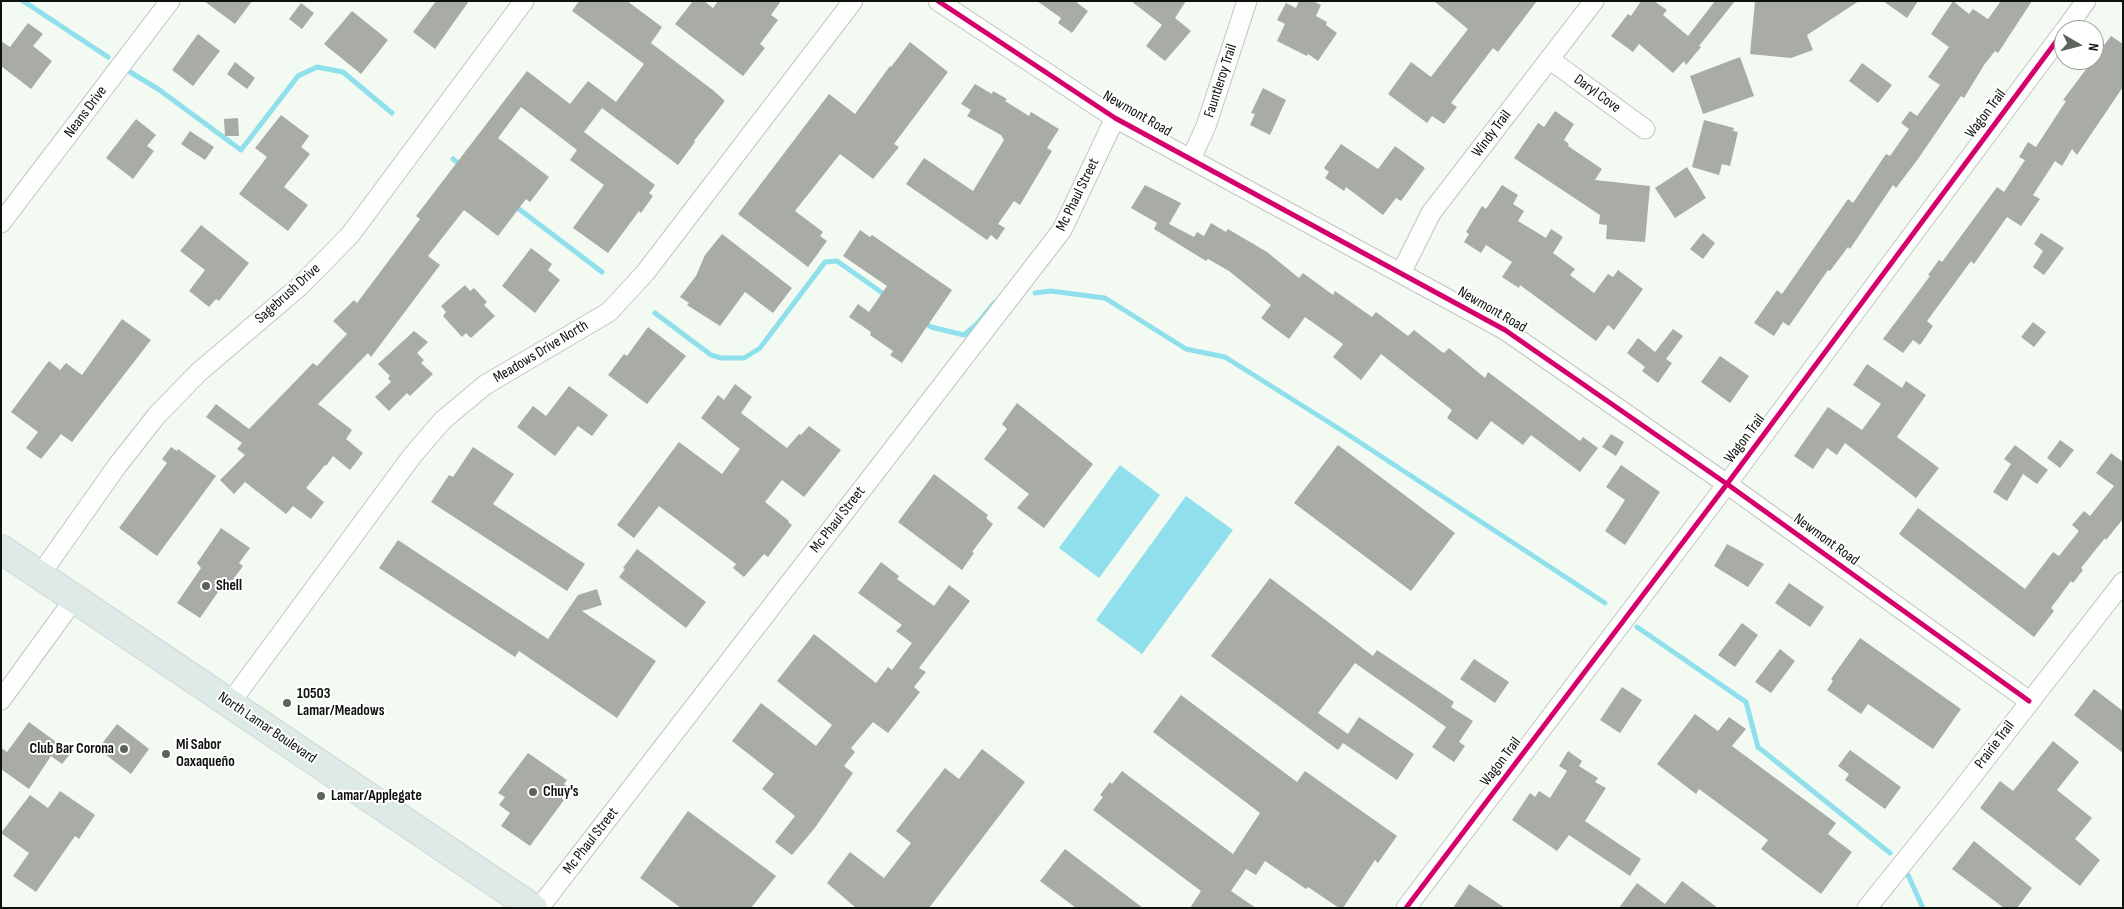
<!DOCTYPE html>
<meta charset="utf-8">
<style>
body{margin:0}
#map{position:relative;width:2124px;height:909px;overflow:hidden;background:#f2faf2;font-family:"Sofia Sans Condensed",sans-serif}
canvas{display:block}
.frame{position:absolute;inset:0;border:2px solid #0d120d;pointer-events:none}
.north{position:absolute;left:2054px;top:20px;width:50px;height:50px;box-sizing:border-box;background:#fff;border:1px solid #9ea09e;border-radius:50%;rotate:98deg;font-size:14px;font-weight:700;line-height:20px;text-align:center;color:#0d120d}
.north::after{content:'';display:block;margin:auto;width:18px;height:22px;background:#5d635d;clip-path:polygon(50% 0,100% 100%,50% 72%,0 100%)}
</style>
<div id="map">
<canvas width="2124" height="909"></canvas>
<div class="frame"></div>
<div class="north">N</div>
</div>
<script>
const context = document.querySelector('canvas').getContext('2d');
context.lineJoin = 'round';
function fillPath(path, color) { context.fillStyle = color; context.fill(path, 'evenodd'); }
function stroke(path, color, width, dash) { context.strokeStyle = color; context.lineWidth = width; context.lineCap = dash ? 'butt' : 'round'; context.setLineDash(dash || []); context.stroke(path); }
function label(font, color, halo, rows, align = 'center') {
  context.font = font + ' "Sofia Sans Condensed",sans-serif'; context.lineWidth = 4; context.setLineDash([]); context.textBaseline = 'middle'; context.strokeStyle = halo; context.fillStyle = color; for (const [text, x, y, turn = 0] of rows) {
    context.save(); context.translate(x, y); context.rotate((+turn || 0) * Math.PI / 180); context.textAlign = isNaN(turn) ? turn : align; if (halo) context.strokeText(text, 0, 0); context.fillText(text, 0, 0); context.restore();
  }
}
fillPath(new Path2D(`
 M1120,465L1160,495L1099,578L1059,548Z
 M1186,496L1233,530L1142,654L1096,620Z`), '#8fe0ec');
stroke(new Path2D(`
 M23,1L108,57
 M130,72L158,89L241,150L298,76L317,67L343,72L392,113
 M453,159L462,166
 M515,206L602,272
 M1035,293L1051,291L1105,298L1186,349L1225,357L1341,430L1605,603
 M655,313L711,355L721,358H744L760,348L825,262L837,261L888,297
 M923,322L931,327L964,335L977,324L994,303
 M1637,627L1746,702L1758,747L1890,853
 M1908,875L1923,908`), '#8fe0ec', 5);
fillPath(new Path2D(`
 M204,1H252L235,24Z
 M436,1H469L435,49L413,32Z
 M579,1H627L662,27L651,43L714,91L724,100V102L694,141L695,142L678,165L602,108L584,132L655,185L649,193L653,196L641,213L639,211L608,253L573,228L604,185L570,160L577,150L521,107L498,138L549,177L530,202L526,199L498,236L464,210L428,256L440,265L371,357L368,353L318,404L352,430L346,439L363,453L350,470L333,456L326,466L325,465L306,488L324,502L311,519L293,506L286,514L245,482L234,494L220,480L245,455L237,449L242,443L206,417L216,404L249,429L313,363L317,366L347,334L333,321L354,300L357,303L420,219L416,216L527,71L570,104L588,81L616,102L644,64L572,11Z
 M693,1H704L713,8L718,1H781L771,15L778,20L760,44L765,48L743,76L675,24Z
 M1037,1H1075L1088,11L1072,33L1058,23L1061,18Z
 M1131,1H1186L1175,18L1191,31L1165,61L1146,46L1162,25Z
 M1299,1H1313L1321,5L1316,16L1327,22L1326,25L1337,33L1318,61L1308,54L1307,56L1277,41L1285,24L1277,20L1286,3L1296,8Z
 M1434,1H1537L1498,52L1493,48L1451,103L1457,107L1444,124L1432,116L1427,123L1388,94L1411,62L1431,77L1468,29Z
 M1641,1H1654L1667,10L1663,15L1688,36L1715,1H1735L1699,46L1701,47L1686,65L1684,61L1673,73L1639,44L1633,52L1611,36L1628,14L1631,16Z
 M1755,1H1859L1807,35L1813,50L1791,58L1750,54Z
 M1883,1H1918L1907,18Z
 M1953,1L1969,14L1973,9L1988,19L2001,1H2032L1998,53L1995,51L1984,65L1964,98L1961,96L1918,159L1896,188L1893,185L1850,249L1848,247L1830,271L1828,270L1789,326L1783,322L1774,336L1754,323L1777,290L1782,294L1848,199L1853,203L1886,154L1890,156L1909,129L1901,123L1910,111L1917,116L1940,85L1928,77L1949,47L1931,34Z
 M301,3L314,13L302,29L289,19Z
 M352,11L388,40L361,74L324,44Z
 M28,23L43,34L33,46L52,61L31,89L1,66V41L10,47Z
 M198,34L220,51L193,86L172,70Z
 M2111,36L2123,44V87L2077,155L2072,149L2062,166L2055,161L2033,195L2040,199L2021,226L2007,217L1974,264L1971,261L1927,321L1933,326L1920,345L1913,340L1903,353L1883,339L1930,276L1928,275L1939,260L1942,262L1997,187L2004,192L2025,160L2019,157L2028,142L2036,147L2066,101L2063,100Z
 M910,42L948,72L894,144L899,147L873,179L840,154L795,211L823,232L820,236L827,241L808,267L738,214L829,94L855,114L890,66L891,67Z
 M1740,57L1754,96L1703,114L1690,76Z
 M235,62L255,78L247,89L227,74Z
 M1862,63L1892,85L1878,103L1849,81Z
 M975,84L992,94L993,91L1007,99L1005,101L1029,116L1031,112L1059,129L1047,148L1052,151L1020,205L1014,201L998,224L1005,228L997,240L991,235L987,240L906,184L924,158L973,191L1004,140L1001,135L967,116L971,110L961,104Z
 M1263,88L1286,100L1270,135L1250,125L1255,114L1251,113Z
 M1555,111L1574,124L1564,140L1569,144L1568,146L1602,169L1595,180L1650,186L1645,242L1606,239L1607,225L1599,224L1600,215L1514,158L1538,123L1544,127Z
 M281,115L309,136L301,147L310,154L284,187L308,205L288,231L239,194L267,157L255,148Z
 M238,118L239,136H225L224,119Z
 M136,119L156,135L147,146L154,151L133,179L106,158Z
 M1704,120L1734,128L1733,131L1738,132L1730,166L1722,164L1719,175L1692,167Z
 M190,131L214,147L205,160L181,144Z
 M1341,144L1378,169L1395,146L1425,168L1401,201L1396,198L1383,215L1346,187L1344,191L1325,178L1329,172L1324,168Z
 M1687,167L1706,198L1675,218L1655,188Z
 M1145,185L1181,203L1169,224L1194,237L1197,232L1204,236L1211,223L1226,232L1228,229L1267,252L1299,278L1303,273L1333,295L1335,291L1372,317L1376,312L1408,336L1414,330L1442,352L1444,353L1449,348L1485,378L1488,372L1580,441L1583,437L1598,448L1580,472L1531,435L1523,445L1491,421L1477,440L1447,418L1452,410L1381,354L1361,380L1333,357L1343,344L1305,317L1289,339L1261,318L1271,305L1229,271L1208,259L1206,261L1154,229L1157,223L1131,208Z
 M1502,185L1518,195L1513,204L1524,211L1518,221L1546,238L1551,229L1563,237L1553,253L1575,269L1570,275L1594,293L1608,274L1613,277L1618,270L1643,289L1614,330L1608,325L1596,341L1520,285L1519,288L1502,277L1512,262L1486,245L1481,253L1464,242L1469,234L1466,232L1482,206L1486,209Z
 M201,225L249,263L219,301L216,299L209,307L189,291L205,270L180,251Z
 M860,230L870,237L872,235L952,290L902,363L890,355L893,351L870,335L871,332L849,317L858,304L869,312L887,286L843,256Z
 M1703,233L1715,243L1703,259L1690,249Z
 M2041,233L2064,248L2044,275L2033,267L2043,251L2034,244Z
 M722,234L792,288L773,313L745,292L720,326L687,305L689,303L680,297L696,276L705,255Z
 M531,248L552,264L548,270L560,280L535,313L502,286Z
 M465,285L470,291L474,288L487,302L484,305L495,316L471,338L466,333L462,337L443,316L446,312L441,306Z
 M122,319L151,340L72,442L61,434L41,459L26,448L38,432L11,412L49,361L60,370L66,363L82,375Z
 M2033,322L2046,332L2034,347L2021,337Z
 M648,327L686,356L647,404L608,375L624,354L627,356Z
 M1673,329L1683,336L1666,359L1672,363L1658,383L1642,371L1645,367L1627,353L1638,338L1655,352Z
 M414,331L428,342L417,353L424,360L421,363L433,374L410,396L407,393L389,411L375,397L391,382L388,378L390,376L378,364Z
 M1720,356L1749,376L1730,403L1701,382Z
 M1867,364L1902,388L1906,381L1926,395L1897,437L1939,468L1916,498L1845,443L1837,455L1827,448L1813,469L1794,456L1828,407L1862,430L1881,404L1853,385Z
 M735,384L752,397L741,413L787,448L799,434L801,435L809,426L841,450L804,497L782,480L765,502L789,521L788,522L792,525L768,557L764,554L744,577L733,568L736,564L659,506L634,538L617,525L679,442L722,474L740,449L701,418L718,395L724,400Z
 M569,386L608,415L592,436L578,426L555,456L517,427L533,406L546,416Z
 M1017,403L1093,464L1044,528L1017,508L1029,494L984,459L1007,429L1002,424Z
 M1611,434L1624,442L1616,456L1602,447Z
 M2060,440L2074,450L2060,468L2047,458Z
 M1338,445L1455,533L1411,591L1294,503Z
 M2015,445L2048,470L2037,484L2023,474L2007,501L1993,492L2011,464L2004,459Z
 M171,447L177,451L178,449L216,476L157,556L119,528L167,463L162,459Z
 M473,447L514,474L493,504L585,564L567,591L431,502L449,475L453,477Z
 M2111,453L2123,462V519L2106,540L2105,538L2081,568L2083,570L2073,583L2071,581L2051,608L2054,611L2034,637L1899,534L1918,508L2025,589L2053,552L2059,556L2079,531L2072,525L2084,511L2090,516L2114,486L2096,473Z
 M1621,465L1660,492L1625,545L1605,531L1625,500L1606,487Z
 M934,474L988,515L986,518L993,524L972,552L974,553L962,570L898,522Z
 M221,528L250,548L239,563L243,566L229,585L225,582L200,618L177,603L201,568L197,563Z
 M398,540L548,639L578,595L597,589L602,605L582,611L656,661L617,718L519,651L515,657L379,568Z
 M1727,544L1764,564L1748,587L1714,566Z
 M637,549L706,602L686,628L619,577L625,569L623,568Z
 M881,562L899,576L897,579L934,606L949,585L970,601L919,668L926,672L914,687L920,692L888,733L873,722L851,748L855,752L844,766L853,773L814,829L792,855L775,842L795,816L762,789L774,774L732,741L761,703L816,746L832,725L777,681L814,634L876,683L888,667L892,670L912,643L896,631L902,625L858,593Z
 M1270,578L1373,656L1377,650L1454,702L1451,707L1473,721L1459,742L1465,746L1454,762L1432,747L1446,727L1355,663L1318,713L1348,734L1359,717L1414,754L1397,780L1343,743L1338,750L1211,656Z
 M1789,583L1824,607L1810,627L1775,603Z
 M1742,623L1758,635L1735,667L1718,655Z
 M1860,638L1961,709L1933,749L1868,704L1861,714L1827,690L1833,681L1831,679Z
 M1780,649L1795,661L1771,693L1755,682Z
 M1474,659L1509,682L1495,703L1460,679Z
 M1622,687L1642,700L1620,733L1600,720Z
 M2094,689L2123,711V753L2074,715Z
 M1181,695L1297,782L1305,771L1397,836L1378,863L1375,860L1343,908H1339L1308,887L1306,889L1265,861L1256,875L1246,869L1231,891L1256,908H1190L1201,891L1093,810L1103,797L1100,795L1110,782L1112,784L1122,771L1233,854L1260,813L1153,732Z
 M1695,714L1718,731L1729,717L1746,729L1732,746L1836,823L1828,834L1852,852L1821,894L1761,849L1768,840L1699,789L1696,794L1657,764Z
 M29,722L71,753L62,764L51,756L29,789L1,769V748L7,752Z
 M117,724L149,749L131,774L98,749Z
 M2053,741L2079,762L2057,790L2092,818L2075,839L2100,860L2080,886L1980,808L2000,781L2013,791Z
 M982,749L1025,782L929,908H856L827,883L850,852L884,878L911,843L896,831L945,768L959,779Z
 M1850,750L1901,787L1885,809L1845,780L1849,774L1838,766Z
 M1568,751L1582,761L1579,766L1598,778L1595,782L1606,788L1585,821L1641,859L1630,876L1569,835L1557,851L1512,820L1530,793L1535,797L1539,791L1550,798L1567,771L1559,766Z
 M528,753L567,780L564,784L569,788L562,799L564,800L530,846L501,826L510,813L499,805L505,797L498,793Z
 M60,791L95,815L79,839L75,836L36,892L13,876L29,853L1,833L30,795L48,808Z
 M688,811L776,876L751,908H681L640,878Z
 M1974,841L2032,888L2017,908H2004L1952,869Z
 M1065,849L1143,908H1076L1040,881Z
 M1682,881L1718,908H1619L1637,883L1665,904Z
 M1469,884L1505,908H1453Z`), '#a9aca6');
const street = new Path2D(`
 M938,1L1115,118L1505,330L1727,484L2029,701
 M2065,30L2086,1
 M1549,59L1645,129
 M1191,159L1206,126L1247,1
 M1,223L170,1
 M1401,273L1431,213L1594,1
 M40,575L117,466L157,415L199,372L300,286L350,235L524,1
 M1,700L75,598
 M230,703L412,456L443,420L485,385L609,312L645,273L853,1
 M539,908L1062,230L1115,118
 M1406,908L1727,484L2064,31
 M1867,908L1949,806L2123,582`);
const primary = new Path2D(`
 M1,549L533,908`);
stroke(street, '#c0c6c0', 21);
stroke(primary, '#d3d7d3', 30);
stroke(street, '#fdfefd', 19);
stroke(primary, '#ddeae7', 28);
stroke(new Path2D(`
 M938,1L1115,118L1505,330L1727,484L2029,701
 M1406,908L1727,484L2064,31`), '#d6006c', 5);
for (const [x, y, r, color] of [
 [206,586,5,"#5d635d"],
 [287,703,5,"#5d635d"],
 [124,749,5,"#5d635d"],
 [166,754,5,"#5d635d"],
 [533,792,5,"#5d635d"],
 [321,796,5,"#5d635d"]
]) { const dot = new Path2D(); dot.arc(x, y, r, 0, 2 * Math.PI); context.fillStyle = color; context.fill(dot); stroke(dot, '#fff', 2); }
label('15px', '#0d120d', '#fff', [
 ["Fauntleroy Trail",1221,81,-72],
 ["Daryl Cove",1597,94,36],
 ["Neans Drive",86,112,-53],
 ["Newmont Road",1137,114,30],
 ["Wagon Trail",1986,114,-53],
 ["Windy Trail",1492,134,-53],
 ["Mc Phaul Street",1078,195,-64],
 ["Sagebrush Drive",288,294,-42],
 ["Newmont Road",1492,310,30],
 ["Meadows Drive North",541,352,-31],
 ["Wagon Trail",1745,439,-53],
 ["Mc Phaul Street",838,520,-52],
 ["Newmont Road",1826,540,36],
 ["North Lamar Boulevard",267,728,34],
 ["Prairie Trail",1995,745,-53],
 ["Wagon Trail",1501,762,-53],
 ["Mc Phaul Street",591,841,-52]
]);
label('bold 15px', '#0d120d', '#fff', [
 ["Shell",216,586],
 ["10503",297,694],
 ["Lamar/Meadows",297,711],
 ["Mi Sabor",176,745],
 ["Oaxaqueño",176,762],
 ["Club Bar Corona",114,749,"right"],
 ["Chuy's",543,792],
 ["Lamar/Applegate",331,796]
], 'left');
</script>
